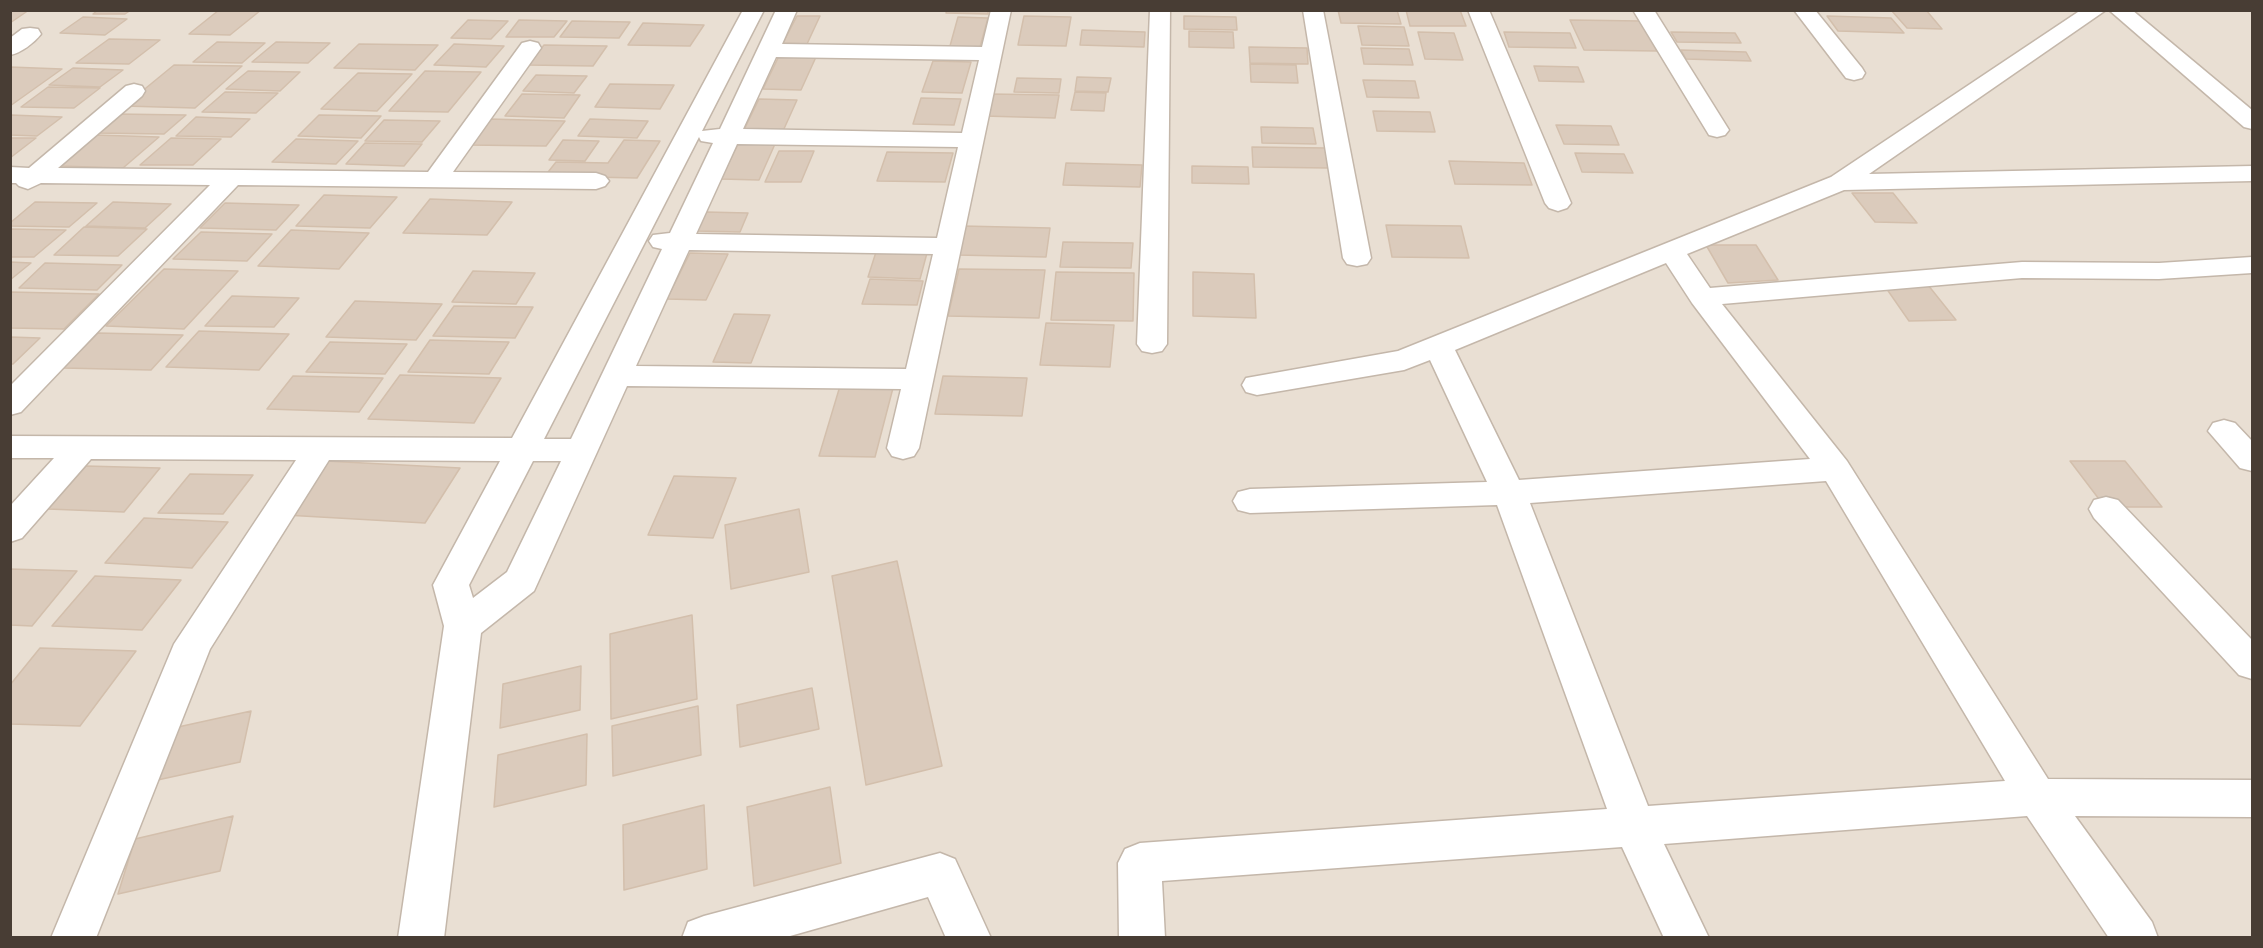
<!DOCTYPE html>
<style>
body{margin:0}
#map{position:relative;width:2263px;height:948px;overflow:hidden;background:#f5eee5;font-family:"PT Sans",sans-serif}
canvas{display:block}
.frame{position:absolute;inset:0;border:12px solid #483d34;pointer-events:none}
</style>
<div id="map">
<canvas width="2263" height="948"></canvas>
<div class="frame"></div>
</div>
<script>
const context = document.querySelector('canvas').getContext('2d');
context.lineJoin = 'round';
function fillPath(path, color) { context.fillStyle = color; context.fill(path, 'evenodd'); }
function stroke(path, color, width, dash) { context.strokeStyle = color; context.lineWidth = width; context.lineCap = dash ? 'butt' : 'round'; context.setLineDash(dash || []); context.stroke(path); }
fillPath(new Path2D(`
 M10,11H2252V937H11Z`), '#e9dfd3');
const building = new Path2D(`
 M10,10H29L10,23Z
 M98,10H131L125,14H93Z
 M219,10H261L230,35L189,34Z
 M947,10H988V14L946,13Z
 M1338,10H1397L1401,24L1341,23Z
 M1406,10H1460L1466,26H1410Z
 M1891,10H1926L1942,29L1907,28Z
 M797,16H820L807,44L783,43Z
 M1024,16L1071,17L1066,46L1018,45Z
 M1184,16L1236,17L1237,30L1184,29Z
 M1827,16L1891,18L1904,33L1838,31Z
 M83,17L127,19L105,35L60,33Z
 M958,17L988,18L980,47L950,46Z
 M468,20L508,21L491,39L451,38Z
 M519,20L567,21L554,37H506Z
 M1570,20L1641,21L1657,51L1584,50Z
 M572,21L630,22L619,38L560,37Z
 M643,23L704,25L690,46L628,45Z
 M1358,26L1404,27L1409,46L1362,45Z
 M1082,30L1145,32L1144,47L1080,45Z
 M1189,31L1233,32L1234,48L1189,47Z
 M1418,32L1454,33L1463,60L1425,59Z
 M1504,32L1570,33L1576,48L1509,47Z
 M1671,32L1735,33L1741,43L1677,42Z
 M109,39L160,40L129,64L76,63Z
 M217,42L265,43L242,63L193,62Z
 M276,42L330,43L308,63L252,62Z
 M359,44L438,45L415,70L334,68Z
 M454,44L504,46L486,67L434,65Z
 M544,45L607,46L593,66L528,65Z
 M1249,47L1307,48L1308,64L1250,63Z
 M1361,48L1409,49L1413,65L1364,64Z
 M1681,50L1746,52L1751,61L1686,59Z
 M779,56L816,57L801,90L763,89Z
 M933,61L971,62L962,93L922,92Z
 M1250,64L1296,65L1298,83L1251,82Z
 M174,65L242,66L195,108L124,106Z
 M1534,66L1578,67L1584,82L1539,81Z
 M10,67L62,69L10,106Z
 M73,68L123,70L100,87L49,85Z
 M248,71L300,72L280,91L226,89Z
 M425,71L481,72L448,112L389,111Z
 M358,73L412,74L377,111L321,109Z
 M536,75L587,76L574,93L523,91Z
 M1077,77L1111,78L1108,92L1075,91Z
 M1017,78L1061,79L1059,93L1014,92Z
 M1363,80L1415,81L1419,98L1367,97Z
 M610,84L674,85L660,109L595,107Z
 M48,87L100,88L74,108L21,107Z
 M225,92L278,93L256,113L202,112Z
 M1075,92L1106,93L1104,111L1071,110Z
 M522,94L580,95L564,118L505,116Z
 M989,94L1059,95L1055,118L984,116Z
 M921,98L961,99L954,125L913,124Z
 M759,99L797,100L783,131L744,130Z
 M1373,111L1430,112L1435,132L1377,131Z
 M116,114L186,115L164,134L94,133Z
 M319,115L381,116L361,138L298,136Z
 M10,116L11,115L62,117L37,136L10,135Z
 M196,117L250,119L231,137L176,136Z
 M489,119L565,121L546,146L468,145Z
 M590,119L648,121L637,138L578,136Z
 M384,120L440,121L422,142L365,141Z
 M1556,125L1611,126L1619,145L1564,144Z
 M1261,127L1313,128L1316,144L1262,143Z
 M95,135L159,137L123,168L58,166Z
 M10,138H36L10,158Z
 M171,138L221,139L193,165H140Z
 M296,139L358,141L336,164L272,162Z
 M563,140L599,141L585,161L549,160Z
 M624,140L660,141L637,178L545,176L556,162L608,163Z
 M365,143L422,144L404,166L346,164Z
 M738,144H775L759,180L721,179Z
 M1252,147L1326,148L1328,168L1253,167Z
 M779,151H814L801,182H765Z
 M887,152L953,153L945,182L877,181Z
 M1575,153L1624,154L1633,173L1582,172Z
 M1449,161L1524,163L1532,185L1455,184Z
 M1066,163L1142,165L1140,187L1063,185Z
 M1192,166L1248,167L1249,184L1192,183Z
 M1852,193H1893L1917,223L1875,222Z
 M324,195L397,197L370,228L296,226Z
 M430,199L512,202L487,235L403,233Z
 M35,202L97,203L69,227L10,226V223Z
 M113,202L171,204L145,228L86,226Z
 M225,203L299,205L276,230L200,228Z
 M706,212L748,213L740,232L696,231Z
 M1386,225L1461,226L1469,258L1392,257Z
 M963,226L1050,228L1046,257L957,255Z
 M84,227L147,229L118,256L54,255Z
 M10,229L66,230L34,257H10Z
 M291,230L369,233L339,269L258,266Z
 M201,232L272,234L247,261L173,259Z
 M1063,242L1133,243L1131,268L1060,267Z
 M1706,245H1756L1778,280L1728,283Z
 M876,252L927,253L920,279L868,277Z
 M690,253L728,254L706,300L667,299Z
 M10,262L31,263L10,280Z
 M45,263L122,265L97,290L19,288Z
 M164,269L238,271L184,329L106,326Z
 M959,269L1045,270L1039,318L948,316Z
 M473,271L535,273L516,304L452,302Z
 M1056,272L1134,273L1133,321L1051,320Z
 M1193,272L1254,274L1256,318L1193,316Z
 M870,279L923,281L917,305L862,304Z
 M1884,285H1928L1956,320L1909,321Z
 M10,292L99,294L64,329L10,328Z
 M232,296L299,298L274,327L205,326Z
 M355,301L442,304L416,340L326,337Z
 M454,306L533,307L515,338L433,336Z
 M734,314L770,315L751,363L713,362Z
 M1046,323L1114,325L1110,367L1040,365Z
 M199,331L289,334L259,370L166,367Z
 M98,333L183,335L151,370L63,368Z
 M10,337L40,338L13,364H10Z
 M430,340L509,342L489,374L408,372Z
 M330,342L407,344L385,374L306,372Z
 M400,375L501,378L474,423L368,419Z
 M293,376L383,378L359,412L267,409Z
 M943,376L1027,378L1022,416L935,414Z
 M840,386L893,388L875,457L819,456Z
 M325,461L460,468L425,523L285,515Z
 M2070,461H2125L2162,507H2105Z
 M86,466L160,468L124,512L48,509Z
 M190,474L253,475L223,514L158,513Z
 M674,476L736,478L713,538L648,535Z
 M799,509L809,572L731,589L725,525Z
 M144,518L228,522L192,568L105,563Z
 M897,561L942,766L866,785L832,576Z
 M10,569L77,571L32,626L10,625Z
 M95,576L181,580L142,630L52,626Z
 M692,615L697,699L611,719L610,634Z
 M40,648L136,651L80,726L10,724V685Z
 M581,666L580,710L500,728L503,684Z
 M812,688L819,729L740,747L737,705Z
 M698,706L701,755L613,776L612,726Z
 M251,711L240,762L153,781L169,729Z
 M587,734L586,785L494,807L498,755Z
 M830,787L841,863L754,886L747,807Z
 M704,805L707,869L624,890L623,825Z
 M233,816L220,871L118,894L135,839Z`);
fillPath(building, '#dbcbbc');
stroke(building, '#d3bfac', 1.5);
const minor = new Path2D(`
 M743,10H764L702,131L720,129L776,10H797L782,44L982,47L991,10H1011L919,448L914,456L903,459L892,456L887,448L901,389L627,386L534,591L481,633L444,938H398L444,626L433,585L500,461L329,460L210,649L96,938H51L174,644L296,460L91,459L22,538L10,542V506L54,458H10V436L512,438ZM776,57L979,60L962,133L743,129ZM699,137L701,141L713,143L670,233L653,235L649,241L653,247L662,249L571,439H544ZM737,144L958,147L937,238L696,234ZM689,250L933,254L906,369L636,366ZM533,461H561L507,572L473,598L469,585Z
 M1150,10H1170L1167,344L1162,351L1152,353L1142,351L1137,344Z
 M1303,10H1323L1371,258L1367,264L1357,266L1347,264L1343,258Z
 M1468,10H1489L1571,203L1567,208L1558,211L1549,208L1545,203Z
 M1633,10H1654L1729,130L1725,135L1717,137L1709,135Z
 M1794,10H1815L1862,68L1865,73L1862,78L1854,80L1846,78Z
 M2081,10H2106L1869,174L2252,166V181L1844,190L1687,254L1710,288L2022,262L2159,263L2252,257V273L2159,279L2022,278L1722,304L1847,461L2048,779L2252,780V817L2075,816L2152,922L2158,938H2109L2027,816L1664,844L1709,938H1664L1622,847L1162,881L1165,938H1119L1118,863L1125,849L1140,843L1607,809L1497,505L1250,513L1238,510L1233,501L1238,492L1250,489L1487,482L1430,360L1404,370L1257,395L1246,392L1242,385L1246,378L1398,351L1831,177ZM1666,263L1692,303L1810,459L1519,480L1455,350ZM1826,481L2005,781L1648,806L1530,503Z
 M2109,10H2132L2252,110V129L2244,127Z
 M30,28L38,29L41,34C34,43 21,53 10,55V38L22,29Z
 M530,41L538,43L541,48L453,172L596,173L605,176L609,181L605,186L596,189L238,185L21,412L10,415V386L210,185L41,183L28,189L19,186L16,183H10V167L29,168L126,86L134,84L142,86L145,91L142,96L58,168L428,172L522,43Z
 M2224,420L2235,423L2252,441V471L2240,468L2208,431L2213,423Z
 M2106,497L2118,500L2252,640V679L2239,675L2094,518L2089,509L2094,500Z
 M940,853L955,859L991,938H946L928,897L783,938H682L688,922L704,916Z`);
stroke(minor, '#c4b7aa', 3);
fillPath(minor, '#fff');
</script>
